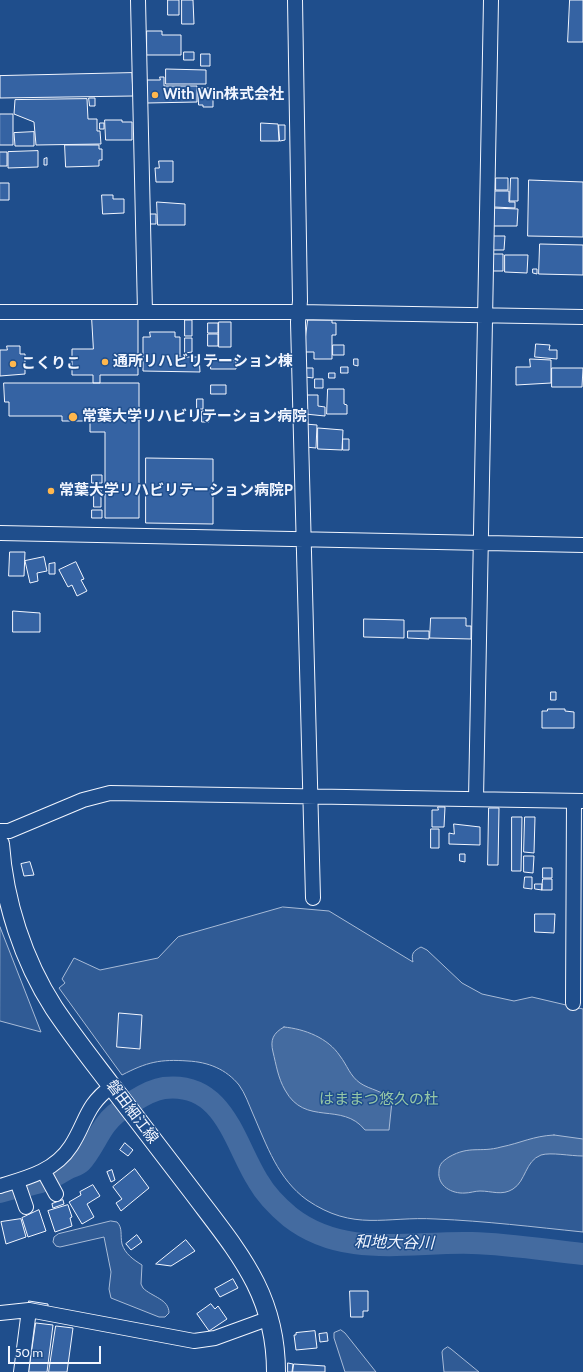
<!DOCTYPE html>
<meta charset="utf-8">
<style>
body{margin:0}
#map{position:relative;width:583px;height:1372px;overflow:hidden;background:#1f4e8c;font-family:Cabin,sans-serif}
canvas{display:block}
.scale{position:absolute;left:8px;top:1346px;width:93px;height:18px;box-sizing:border-box;border:2px solid #f2f6ff;border-top:0;padding-left:5px;font-size:12px;line-height:14px;white-space:nowrap;color:#f2f6ff;-webkit-text-stroke:3px #1f4e8c;paint-order:stroke}
</style>
<div id="map">
<canvas width="583" height="1372"></canvas>
<div class="scale">50 m</div>
</div>
<script>
const context = document.querySelector('canvas').getContext('2d');
context.lineJoin = 'round';
function fillPath(path, color) { context.fillStyle = color; context.fill(path, 'evenodd'); }
function stroke(path, color, width, dash) { context.strokeStyle = color; context.lineWidth = width; context.lineCap = dash ? 'butt' : 'round'; context.setLineDash(dash || []); context.stroke(path); }
function label(font, color, halo, rows, align = 'center') {
  context.font = font + ' Cabin,"Noto Sans JP",sans-serif'; context.lineWidth = 3; context.setLineDash([]); context.textBaseline = 'middle'; context.strokeStyle = halo; context.fillStyle = color; for (const [text, x, y, turn = 0] of rows) {
    context.save(); context.translate(x, y); context.rotate((+turn || 0) * Math.PI / 180); context.textAlign = isNaN(turn) ? turn : align; if (halo) context.strokeText(text, 0, 0); context.fillText(text, 0, 0); context.restore();
  }
}
const green = new Path2D(`
 M283,907L329,911L413,962C411,954 413,951 421,947L427,950L462,983L482,994L514,1001L532,997L583,1009V1232C534,1227 485,1221 436,1219C385,1216 354,1232 307,1200C278,1179 267,1146 253,1114C249,1105 245,1093 239,1085C226,1069 208,1062 188,1061C160,1059 147,1062 122,1075L59,988L65,983L62,979L74,958L100,970L158,958L178,937Z
 M0,927L41,1032L0,1021Z
 M111,1221L117,1222C123,1228 120,1235 122,1244C125,1254 134,1260 142,1265L141,1284L143,1288C152,1297 169,1299 169,1313L165,1317H159L111,1298L109,1289L111,1272L104,1237L60,1247L56,1246L53,1242L54,1237L58,1234Z
 M341,1330L345,1333L376,1372H345L334,1338V1333Z
 M448,1347L451,1349L479,1372H444L442,1352L443,1350Z`);
fillPath(green, '#305b95');
stroke(green, '#a8bbd7', 1);
const water = new Path2D(`
 M284,1027C305,1029 328,1038 340,1056C347,1065 350,1076 360,1083C370,1090 385,1091 392,1101L389,1130H365C342,1101 305,1127 285,1090C278,1078 276,1064 273,1052C270,1040 273,1033 284,1027Z
 M554,1135L583,1139V1156C570,1156 551,1152 541,1155C525,1161 526,1181 513,1189C502,1196 492,1191 480,1191C475,1191 470,1193 465,1193C452,1194 437,1186 439,1171C439,1164 443,1161 449,1157C470,1145 480,1153 501,1147C521,1143 533,1136 554,1135Z`);
fillPath(water, '#446ba0');
stroke(water, '#a8bbd7', 1);
stroke(new Path2D(`
 M0,1192C14,1187 30,1186 44,1181C53,1178 61,1172 69,1168C73,1166 78,1165 81,1162C90,1153 98,1134 106,1124C115,1111 148,1090 164,1088C224,1081 234,1143 258,1181C266,1195 278,1207 290,1217C344,1259 410,1241 472,1243C509,1244 546,1250 583,1254`), '#446ba0', 22);
const building = new Path2D(`
 M168,0H179V15H168Z
 M182,0H193L194,24H182Z
 M570,0H583V42H568Z
 M147,31H162V35H181V55H147Z
 M184,52H194V60H184Z
 M201,54H210V66H201Z
 M166,69L206,70V84H166Z
 M132,73L133,96L0,98V76Z
 M160,77H164V86H197V102L147,103V80H160Z
 M198,88H213V107H203V105H199Z
 M89,98H95V106H90Z
 M87,99L88,119H97V131H100L101,144L36,145L34,122L14,114L15,100Z
 M0,114H13V145H0Z
 M105,120H122V122H132V140H106Z
 M100,123H104V129H100Z
 M261,123L278,124L279,141H261Z
 M279,125H285V140L280,141Z
 M34,132V146H15L14,133Z
 M65,145H99V149H102V160H99V166L66,167Z
 M38,151V167L8,168V152Z
 M0,152H7V166H0Z
 M47,158V165H44V159Z
 M159,161H173V182H156L155,168H159Z
 M496,178H508V190H496Z
 M511,178H518V201H510Z
 M529,180L583,182V237L528,236Z
 M0,183H9V200H0Z
 M494,191H509V202H515V208L494,207Z
 M102,195H113V199H124V213L103,214Z
 M157,202L185,204V225H158Z
 M493,208L518,209L517,226H493Z
 M148,214H156V224H148Z
 M491,236H505L504,250H491Z
 M540,244L583,245V275L539,274Z
 M492,254H503V271H492Z
 M505,255H528L527,273L505,272Z
 M533,269H537V274L533,273Z
 M92,318H138V375H100V383H93V375H72V349H93Z
 M185,320H192V336H185Z
 M308,320H332V323H336V335H332V359H314V352H304Z
 M219,322H231V347H219Z
 M208,323H218V333H208Z
 M150,332H175V337H180V357H199L200,372L143,371V337H150Z
 M208,334H218V346H208Z
 M185,338H192V352L185,353Z
 M536,344L550,345L549,350H557V359L535,357Z
 M333,345H344V355H333Z
 M7,346H20V354H25V374L0,376V350H7Z
 M354,359H358V366L354,365Z
 M530,359L551,360V383L516,385V367H530Z
 M211,360H236V369H211Z
 M341,367H348V373H341Z
 M305,368H313V378L305,377Z
 M552,368H583L582,387H552Z
 M329,373H335V378H329Z
 M315,379H323V388H315Z
 M4,383H139V518H105V432H90V421H62V416H9V402H5Z
 M211,385H226V394H211Z
 M328,389H344V404L347,405V414H327Z
 M305,395H318V406L325,407V416L305,414Z
 M197,399H203V409H197Z
 M202,411H209V422H202Z
 M305,424L317,425L316,448L305,447Z
 M318,428L343,430L342,450L318,449Z
 M343,439H349V450H343Z
 M146,458L213,459V524L146,523Z
 M92,475H102V483H92Z
 M94,490H101V507H94Z
 M92,510H102V518H92Z
 M10,552H25L24,576H9Z
 M44,557L47,571L37,573L38,581L30,583L25,561Z
 M76,562L84,579L81,580L87,591L77,596L72,585L68,587L59,570Z
 M55,563V574H49V564Z
 M13,611L40,613V632H13Z
 M431,618H466V626H471V639L430,638Z
 M364,619L404,620V638L364,637Z
 M408,631H429V639L408,638Z
 M551,692H556V700H551Z
 M548,709H565V711L574,712V728H542V711H547Z
 M438,807H445L444,827H432V810H438Z
 M489,808H499L498,865H488Z
 M512,817H522L521,871H512Z
 M525,817H535L534,853L524,852Z
 M454,824L480,827V845L449,844V833L454,834Z
 M431,829H439V848H431Z
 M460,854H465V862L460,861Z
 M524,856H534L533,873L524,872Z
 M30,862L34,875L24,876L21,864Z
 M543,868H552V878H543Z
 M525,877H532V889L524,888Z
 M543,879H552V890H542Z
 M535,884H542V890L535,889Z
 M535,914H555L554,933L535,932Z
 M119,1013L142,1015L140,1049L117,1047Z
 M125,1143L133,1150L128,1156L120,1150Z
 M135,1169L149,1188L121,1211L116,1203L122,1199L113,1187Z
 M112,1170L115,1180L111,1182L107,1172Z
 M93,1185L100,1196L87,1204L94,1217L82,1224L69,1202L81,1195L80,1192Z
 M63,1200L64,1204L53,1208L52,1204Z
 M68,1205L72,1217L70,1218L72,1226L55,1232L48,1211Z
 M39,1210L46,1231L28,1237L22,1218Z
 M21,1219L26,1237L6,1244L1,1222Z
 M137,1235L142,1242L131,1250L126,1244Z
 M186,1240L195,1251L171,1266L156,1264Z
 M233,1279L238,1288L220,1297L215,1289Z
 M350,1291H368V1311H363V1317H351Z
 M29,1301L48,1304V1308L29,1305Z
 M211,1304L215,1309L218,1306L227,1319L209,1331L197,1314Z
 M36,1323L53,1325L47,1372H29Z
 M56,1326L73,1328L67,1372H49Z
 M315,1331L317,1348L296,1350L294,1335H296V1333Z
 M327,1333L328,1341L320,1342L319,1334Z
 M288,1363L293,1364L292,1372H288Z
 M294,1364L325,1366V1372H293Z`);
fillPath(building, '#3563a3');
stroke(building, '#f2f6ff', 1);
const minor = new Path2D(`
 M138,0L145,312
 M295,0L300,301L298,322L313,898
 M0,312H299L583,317
 M0,533L583,545
 M476,799L491,0
 M0,831H9L83,800L110,793L583,801
 M573,1003L574,801
 M44,1172L56,1194
 M17,1181L26,1207
 M0,1186C27,1178 55,1171 71,1146C87,1121 85,1106 112,1086
 M0,1313L29,1310L194,1341L215,1338L270,1318
 M21,1372L29,1310`);
const major = new Path2D(`
 M0,844C4,901 23,960 54,1008C72,1035 91,1059 110,1084C138,1120 165,1156 192,1191C237,1251 276,1293 276,1372`);
stroke(minor, '#f2f6ff', 16);
stroke(major, '#f2f6ff', 20);
stroke(minor, '#1f4e8c', 14);
stroke(major, '#1f4e8c', 18);
for (const [x, y, r, color] of [
 [155,95,4,"#ffb74d"],
 [105,362,4,"#ffb74d"],
 [13,364,4,"#ffb74d"],
 [73,417,5,"#ffb74d"],
 [51,491,4,"#ffb74d"]
]) { const dot = new Path2D(); dot.arc(x, y, r, 0, 2 * Math.PI); context.fillStyle = color; context.fill(dot); stroke(dot, '#1f4e8c', 1.5); }
label('bold 15px', '#f2f6ff', '#1f4e8c', [
 ["With Win株式会社",163,95],
 ["通所リハビリテーション棟",113,362],
 ["こくりこ",21,364],
 ["常葉大学リハビリテーション病院",82,417],
 ["常葉大学リハビリテーション病院P",59,491]
], 'left');
label('15px', '#97c8a6', '#1f4e8c', [
 ["はままつ悠久の杜",379,1100]
]);
label('15px', '#f2f6ff', '#1f4e8c', [
 ["磐田細江線",132,1112,53]
]);
label('italic 16px', '#f2f6ff', '#1f4e8c', [
 ["和地大谷川",394,1243,1]
]);
</script>
